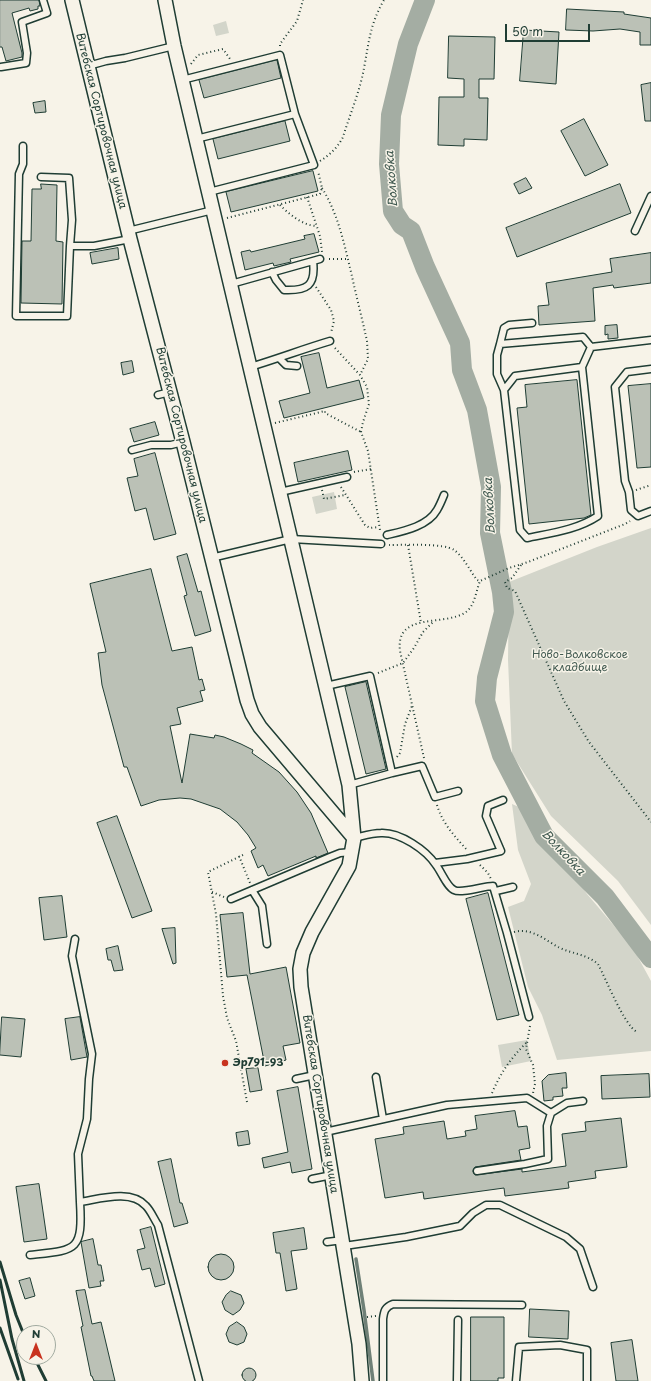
<!DOCTYPE html>
<meta charset="utf-8">
<style>
body{margin:0}
#map{position:relative;width:651px;height:1381px;overflow:hidden;background:#f7f3e8;font-family:"Playpen Sans",sans-serif}
canvas{display:block}
.north{position:absolute;left:16px;top:1325px;width:40px;height:40px;box-sizing:border-box;background:#f7f3e8;border:1px solid #a1aaa0;border-radius:50%;rotate:0deg;font-size:11px;font-weight:700;line-height:16px;text-align:center;color:#1f3d34}
.north::after{content:'';display:block;margin:auto;width:14px;height:18px;background:#c8321e;clip-path:polygon(50% 0,100% 100%,50% 72%,0 100%)}
.scale{position:absolute;left:505px;top:24px;width:85px;height:18px;box-sizing:border-box;border:2px solid #1f3d34;border-top:0;padding-left:5px;font-size:12px;line-height:14px;white-space:nowrap;color:#1f3d34;-webkit-text-stroke:3px #f7f3e8;paint-order:stroke}
</style>
<div id="map">
<canvas width="651" height="1381"></canvas>
<div class="north">N</div>
<div class="scale">50 m</div>
</div>
<script>
const context = document.querySelector('canvas').getContext('2d');
context.lineJoin = 'round';
function fillPath(path, color) { context.fillStyle = color; context.fill(path, 'evenodd'); }
function stroke(path, color, width, dash) { context.strokeStyle = color; context.lineWidth = width; context.lineCap = dash ? 'butt' : 'round'; context.setLineDash(dash || []); context.stroke(path); }
function label(font, color, halo, rows, align = 'center') {
  context.font = font + ' "Playpen Sans",sans-serif'; context.lineWidth = 3; context.setLineDash([]); context.textBaseline = 'middle'; context.strokeStyle = halo; context.fillStyle = color; for (const [text, x, y, turn = 0] of rows) {
    context.save(); context.translate(x, y); context.rotate((+turn || 0) * Math.PI / 180); context.textAlign = isNaN(turn) ? turn : align; if (halo) context.strokeText(text, 0, 0); context.fillText(text, 0, 0); context.restore();
  }
}
fillPath(new Path2D(`
 M226,21L229,33L216,36L213,25Z
 M334,492L337,509L316,514L312,497Z
 M651,528V925L618,881L551,816L512,754L508,660L509,582L597,547Z
 M512,804L535,814L557,850L587,894L633,948L651,981V1051L557,1060L542,1015L528,987L508,907L524,901L531,884L518,850Z
 M527,1040L531,1061L502,1067L498,1045Z`), '#d3d5ca');
stroke(new Path2D(`
 M356,1259L364,1310L373,1381`), '#6f8077', 3.5);
stroke(new Path2D(`
 M425,0L408,44L391,115L389,164L393,211L402,225L411,231L425,267L460,343L462,370L477,410L491,487L490,533L502,592L504,612L487,678L485,701L502,755L544,836L605,897L651,958`), '#a4ada3', 20);
const building = new Path2D(`
 M0,0H39L40,6H38V9L30,11L29,8L12,13L22,53V57L6,61L2,47H0Z
 M567,9L624,12V14L651,18V45H640V32L620,29L593,31L566,30Z
 M524,30L559,32L556,84L520,81Z
 M449,36L495,37L494,79H479V98H488L487,140L464,139V146L438,145L439,97H464V79L448,78Z
 M277,60L281,78L204,98L199,80Z
 M651,83V121H645L641,85Z
 M45,101L46,112L35,113L33,103Z
 M584,119L608,165L585,176L561,131Z
 M285,121L290,141L218,159L213,139Z
 M313,171L318,191L231,212L226,192Z
 M526,178L532,188L519,194L514,184Z
 M41,184L57,185L56,241L63,242L62,304L21,303L22,241H31L32,189H41Z
 M620,184L631,213L517,257L506,228Z
 M314,234L319,252L290,259L291,262L274,266L273,263L245,270L241,252L250,250L251,252L305,239L304,236Z
 M118,248L119,259L92,264L90,253Z
 M651,253V283L614,288L613,285L593,288L595,321L539,325L538,306L549,305L546,283L612,272L610,259Z
 M617,325L618,338L608,339V334L605,335V326Z
 M319,353L327,388L359,380L364,398L284,418L279,401L310,393L301,357Z
 M132,361L134,372L123,375L121,363Z
 M577,380L591,515L584,518L529,524L517,408L527,407L525,385Z
 M651,384V467L637,468L628,386Z
 M155,422L159,435L134,442L130,429Z
 M348,451L352,470L298,482L294,463Z
 M155,453L176,534L154,540L146,508L135,511L127,478L138,476L134,459Z
 M187,554L198,592L201,591L211,631L195,636L184,596L187,595L177,557Z
 M151,569L172,651L192,647L199,680L202,679L205,690L200,691L203,701L177,708L181,724L170,726L182,783L190,734L214,738L215,735L224,737L241,744L253,750L252,753L279,772L297,792L311,813L328,853L316,858V856L268,876L263,865L258,868L251,851L256,848L248,835L237,822L220,809L191,799L180,798L159,800L141,806L127,767H124L102,685L98,653L106,652L90,584Z
 M366,682L386,769L366,774L345,687Z
 M117,816L152,911L132,918L97,823Z
 M488,893L519,1015L497,1020L466,899Z
 M62,896L67,937L44,940L39,898Z
 M243,913L250,974L286,967L300,1043L283,1046L286,1060L265,1066L247,975L227,977L220,915Z
 M175,928L176,963L173,964L162,929Z
 M118,946L123,970L114,971L111,960H108L106,949Z
 M2,1017L25,1019L21,1057L0,1055Z
 M80,1017L87,1057L71,1060L65,1019Z
 M258,1068L262,1090L250,1092L246,1069Z
 M566,1073L567,1088H562L563,1096L553,1097V1100L544,1101L542,1081L548,1075Z
 M649,1074L650,1097L602,1099L601,1076Z
 M298,1087L312,1169L292,1173L290,1162L264,1168L262,1158L288,1152L277,1091Z
 M515,1111L518,1127L527,1126L530,1148L519,1150L521,1160L475,1167L473,1171L475,1175L522,1169V1172L566,1166L562,1134L586,1131L585,1122L621,1118L627,1167L595,1171L596,1178L568,1182L569,1188L505,1196L504,1188L424,1199L423,1192L385,1198L375,1139L404,1134L403,1127L444,1121L447,1139L466,1136L465,1131L477,1129L475,1116Z
 M248,1131L250,1144L238,1146L236,1133Z
 M171,1159L180,1203H182L188,1223L174,1227L158,1162Z
 M39,1184L47,1239L24,1242L16,1187Z
 M151,1227L165,1284L155,1287L150,1268L142,1270L137,1250L145,1248L140,1230Z
 M304,1228L307,1249L291,1251L297,1289L286,1291L280,1253H276L273,1233Z
 M93,1239L98,1265H101L104,1281H100L101,1286L89,1288L81,1242Z
 M208 1267a13 13 0 1 1 26 0a13 13 0 1 1-26 0Z
 M30,1278L35,1296L25,1299L19,1281Z
 M85,1290L92,1324L101,1322L115,1381H94L92,1376H91L81,1327L83,1326L76,1291Z
 M231,1291L241,1295L244,1303L240,1310L233,1315L225,1310L222,1302L226,1295Z
 M530,1309L569,1311L568,1339L529,1337Z
 M471,1317H504V1378H498V1381H471Z
 M237,1322L244,1327L247,1334L244,1342L237,1345L229,1342L226,1334L229,1327Z
 M632,1340L638,1381H616L611,1343Z
 M242 1375a7 7 0 1 1 14 0a7 7 0 1 1-14 0Z`);
fillPath(building, '#bbc1b6');
stroke(building, '#1f3d34', 1);
const service = new Path2D(`
 M88,66L106,61L125,58L174,46
 M1,67L26,63L27,53L22,22L47,13L43,0
 M182,80L280,55L295,114L314,165L209,192
 M196,139L295,114
 M23,146V164L19,174L16,316H67L70,246L72,220L69,178L41,177
 M128,231L213,210
 M635,231L651,196
 M70,246H94L130,239
 M272,272L276,280L284,290C307,291 316,286 313,261
 M231,284L320,259
 M500,344L504,328L509,325L532,323
 M280,359L286,365L297,366
 M250,367C277,359 303,349 330,341
 M582,367L598,516C577,530 551,533 527,538L520,530L504,390L515,376L582,367L591,347L651,340
 M651,369L627,372L615,387L625,481L629,492L631,510L638,516L651,511
 M504,390L497,374V355L500,344L583,337L591,347
 M158,395L170,392
 M132,450L151,445H171L183,442
 M280,492L347,477
 M387,535C404,531 428,526 437,510C440,505 442,500 444,495
 M211,558L291,539L381,544
 M326,686L370,676L392,773L349,785
 M392,773L422,766L435,797L458,791
 M354,838C363,836 372,833 381,833C400,832 426,850 436,865C441,871 447,887 454,890C461,894 484,886 493,886L507,933L529,1017
 M435,863L467,859L501,851L486,816L488,806L503,800
 M252,890L262,906L267,944
 M496,891L513,887
 M231,899L330,857L340,853L352,852
 M75,939L72,956L92,1054L89,1079L87,1119L78,1154L80,1202
 M376,1077L383,1119
 M296,1079L315,1075
 M325,1132L447,1105L527,1098L551,1113
 M477,1171L525,1164L548,1159L547,1126L551,1113L567,1103L583,1101
 M312,1179L332,1175
 M327,1242L343,1240
 M344,1246L406,1237L460,1226L473,1213L486,1205H500L566,1237L580,1249L593,1287
 M30,1255C76,1250 83,1252 80,1202C100,1199 131,1189 146,1206C151,1211 154,1219 158,1225L199,1381
 M383,1381V1319C384,1311 385,1307 393,1304L522,1305
 M457,1381L458,1320
 M516,1381L519,1347L560,1345L587,1350V1381`);
const minor = new Path2D(`
 M72,0L130,239L183,442L247,700L252,714L260,727L354,838
 M165,0L174,46L349,785L354,838L349,866L312,932L303,953L300,969L301,987L359,1344L362,1381`);
stroke(service, '#1f3d34', 9);
stroke(minor, '#1f3d34', 16);
stroke(new Path2D(`
 M280,46V44L297,21L303,0
 M191,64L198,55L223,49L230,59
 M320,161C330,155 338,147 343,137C350,114 360,91 364,68C369,42 370,24 384,0
 M322,188C338,214 344,243 351,272C356,295 362,318 367,341L368,359L360,375
 M307,197L320,236L322,252
 M280,205C289,214 302,225 316,226
 M227,218L320,194L322,188L318,171
 M329,259H348
 M316,287L331,310L334,321L331,333
 M335,348L360,375L367,387L369,404L363,422L361,432L368,451L380,530
 M275,423L325,411V413L361,432
 M354,472L371,469
 M341,487L365,525L370,528L379,527
 M322,490L324,499L345,495
 M636,490L651,485
 M389,545C402,545 445,543 454,550C464,557 470,571 477,580L480,581L509,568L528,562L625,524L630,521
 M408,545L421,623
 M521,565L512,578L505,582L507,588L515,591L564,701L589,742L651,822
 M378,673L403,663L414,648L423,632L434,621
 M397,757L400,753L405,724L412,706
 M424,758L400,651C395,611 445,627 466,612C475,605 476,591 480,581
 M437,805C442,823 456,838 468,851
 M243,855L208,872L216,914L223,996L227,1018L236,1041L247,1102
 M239,856L250,883
 M480,865L488,873L491,879
 M212,892L224,897
 M514,932C532,927 546,941 560,948C573,954 586,954 598,964C606,979 624,1025 637,1032
 M530,1026L526,1049L533,1065L535,1084L533,1093
 M492,1093C501,1072 511,1058 527,1042
 M367,1317L376,1316`), '#1f3d34', 2, [1, 3]);
stroke(service, '#f7f3e8', 6);
stroke(minor, '#f7f3e8', 13);
stroke(new Path2D(`
 M0,1262L16,1315L24,1335
 M0,1280L12,1339L24,1381
 M0,1328L18,1379
 M34,1357L46,1381`), '#1f3d34', 3);
for (const [x, y, r, color] of [
 [225,1063,4,"#c8321e"]
]) { const dot = new Path2D(); dot.arc(x, y, r, 0, 2 * Math.PI); context.fillStyle = color; context.fill(dot); stroke(dot, '#f7f3e8', 1.5); }
label('11px', '#1f3d34', '#f7f3e8', [
 ["Витебская Сортировочная улица",101,121,76],
 ["Витебская Сортировочная улица",181,435,76],
 ["Витебская Сортировочная улица",320,1104,81]
]);
label('11px', '#435b52', '#f7f3e8', [
 ["Ново-Волковское",580,655],
 ["кладбище",580,668]
]);
label('bold 11px', '#1f3d34', '#f7f3e8', [
 ["Эр791-93",233,1063]
], 'left');
label('italic 12px', '#405950', '#f7f3e8', [
 ["Волковка",392,179,-94],
 ["Волковка",490,506,-93],
 ["Волковка",563,853,47]
]);
</script>
